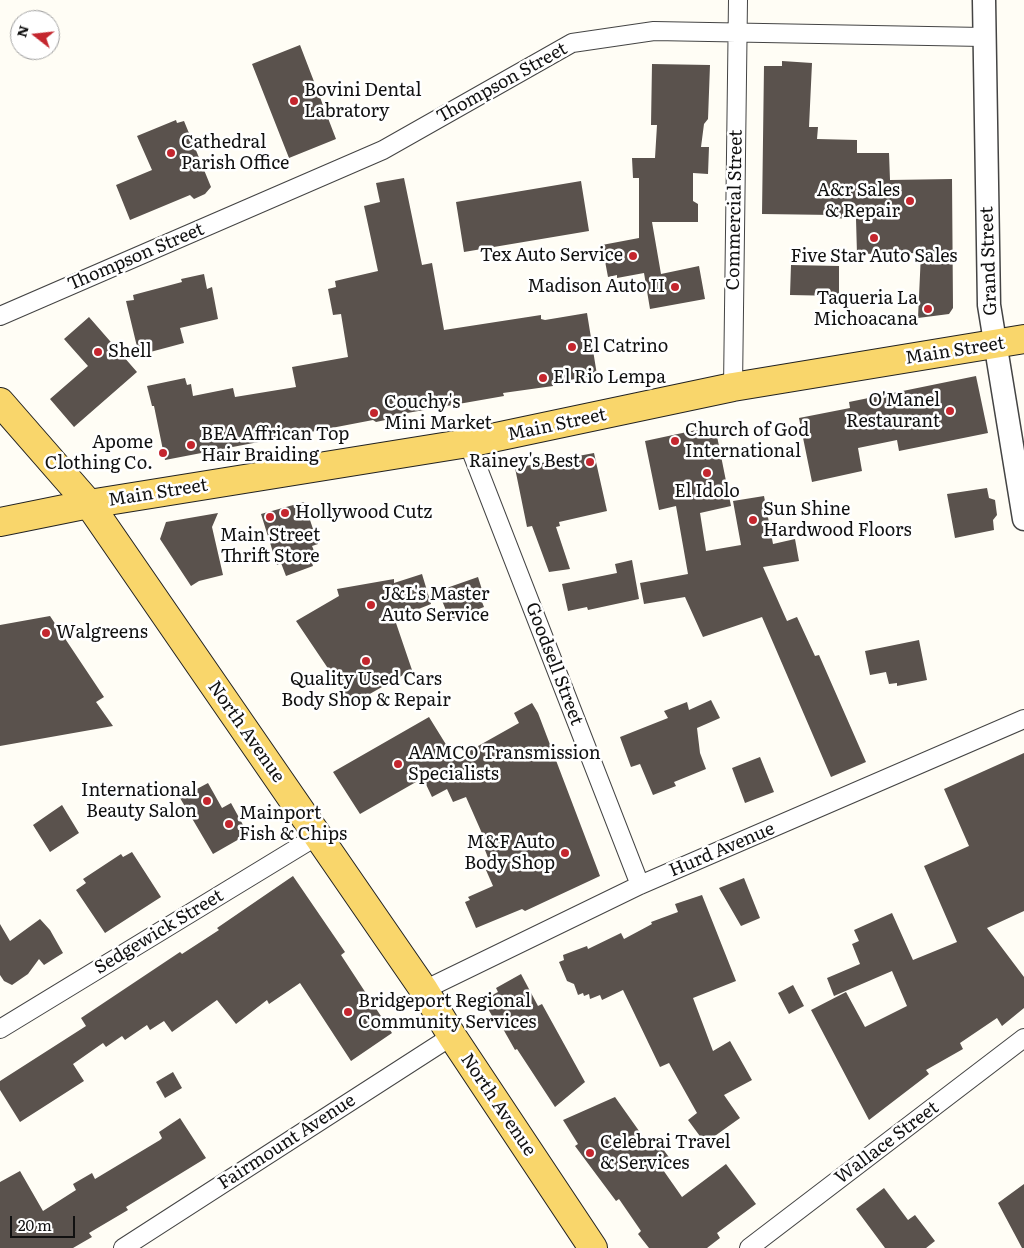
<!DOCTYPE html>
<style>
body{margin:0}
#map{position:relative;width:1024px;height:1248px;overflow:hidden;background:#fffdf5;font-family:Literata,serif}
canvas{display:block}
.north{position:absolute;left:10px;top:10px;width:50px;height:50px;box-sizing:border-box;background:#fff;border:1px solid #a0a0a0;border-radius:50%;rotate:286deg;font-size:14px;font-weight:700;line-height:20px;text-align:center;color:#111}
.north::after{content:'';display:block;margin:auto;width:18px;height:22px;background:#c4262e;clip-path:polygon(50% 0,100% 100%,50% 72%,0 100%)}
.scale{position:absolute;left:10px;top:1216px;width:65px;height:22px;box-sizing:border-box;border:2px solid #111;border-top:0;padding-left:6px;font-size:15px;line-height:18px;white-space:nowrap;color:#111;-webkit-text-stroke:4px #fff;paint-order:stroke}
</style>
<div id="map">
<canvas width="1024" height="1248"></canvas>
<div class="north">N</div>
<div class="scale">20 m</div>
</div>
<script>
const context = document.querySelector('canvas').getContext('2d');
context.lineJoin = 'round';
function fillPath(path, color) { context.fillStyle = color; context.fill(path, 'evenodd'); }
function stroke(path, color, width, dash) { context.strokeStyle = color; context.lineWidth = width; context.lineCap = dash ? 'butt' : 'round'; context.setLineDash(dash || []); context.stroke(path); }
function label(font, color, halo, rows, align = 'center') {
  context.font = font + ' Literata,serif'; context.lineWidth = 5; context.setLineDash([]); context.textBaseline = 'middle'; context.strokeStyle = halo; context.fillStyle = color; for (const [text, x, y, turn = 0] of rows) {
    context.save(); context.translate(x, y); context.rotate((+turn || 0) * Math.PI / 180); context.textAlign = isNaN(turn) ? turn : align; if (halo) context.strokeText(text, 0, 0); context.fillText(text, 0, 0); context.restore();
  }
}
fillPath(new Path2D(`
 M300,45L336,139L289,158L252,64Z
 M782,61L812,63L809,127H818L817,139L857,140V153H889L890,180L952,179L953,308L949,314L918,318L921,253L857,254L856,219L832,218L833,215L762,214L764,66H782Z
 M652,64L710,65L708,119L704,124L701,147H709L708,174L693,173V201L698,204V222H652L661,274L699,266L705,299L650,309L644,273L617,278V275L608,277L602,245L639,238V178H633L632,158H655L657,125H651Z
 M176,120L177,123L184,121L211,187L205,194L194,199L190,195L130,220L116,185L152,170L137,136Z
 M404,178L422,265L432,263L444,330L541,315V319L545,320L587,313L597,375L553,383V386L503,393L504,396L390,416V419L376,422L373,420L165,460L154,406H152L147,386L185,378L187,385L191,384L193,396L233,388L235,397L296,387L292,367L348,357L341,314L333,315L328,289L336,287L335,281L378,271L364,206L380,202L376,183Z
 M581,181L589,231L464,252L456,202Z
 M791,265L839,266V296L790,295Z
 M204,274L207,289L212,287L218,319L180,328L184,343L139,355L126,301L134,300L133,295L182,282L181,279Z
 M89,317L137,372L74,427L50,399L88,366L64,339Z
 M976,376L988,433L899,451L897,440L858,448L862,471L812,482L799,418L850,408L849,402Z
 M715,426L731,506L700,513L706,551L741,545L733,501L764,496L773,544L795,539L799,561L763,567L787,621L797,617L815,656L819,655L866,762L831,777L762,617L703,637L685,597L644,604L640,583L688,574L676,506L659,510L645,441Z
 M594,453L607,511L559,522L560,526L556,527L570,569L549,572L532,526L527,527L515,468Z
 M987,488L989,498L995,500L997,515L993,520L994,530L955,538L947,494Z
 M304,502L318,544L312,546L318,560L312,563L313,566L286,576L281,563L277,565L261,514Z
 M218,513L212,527L223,575L199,581L191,586L160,539L166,522Z
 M632,560L639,599L588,610L587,607L568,611L562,584L617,573L615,564Z
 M422,574L431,604L401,616L402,620L396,623L412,670L352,704L296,621L339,596L337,589L394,579V583Z
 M478,577L484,596L480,597L484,607L450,620L438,591Z
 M50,616L104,697L96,702L113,726L0,746V625Z
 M919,640L927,680L897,686V683L889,684L886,672L870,675L865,651Z
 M711,700L720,718L697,728L700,753L706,769L674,782L676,786L653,795L640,764L631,767L620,737L668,718L664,711L687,702L689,710Z
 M532,703L538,713L600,876L525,911L522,909L476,928L465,902L470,900L468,897L493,886L486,870L492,868L485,850L488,847L466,797L453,802L447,789L432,797L423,778L360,814L333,772L429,717L455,759L519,723L514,713Z
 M1024,753V911L987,928L1024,977V1008L1002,1026L997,1018L960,1043L963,1049L926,1070L929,1074L869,1120L811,1010L846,992L865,1027L907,1006L892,971L834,996L827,978L860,964L852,944L859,941L854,930L892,913L913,960L957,942L924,866L969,846L944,789Z
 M760,757L774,792L745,803L732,768Z
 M208,783L222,808L231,803L248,834L213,854L180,798Z
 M62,805L79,833L50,852L33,825Z
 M132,852L161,897L105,933L76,890L86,883L83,879L121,854L123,857Z
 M293,876L345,952L341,955L392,1033L351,1061L300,983L269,1004L267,1000L236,1024L217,1000L172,1032L164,1021L150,1030L147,1025L125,1040L122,1036L106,1047L103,1043L73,1064L84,1081L20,1122L0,1090V1081L86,1026L81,1018L180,952L182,954L219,930L217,928Z
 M744,878L760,918L741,926L719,888Z
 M702,895L736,981L693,998L713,1051L730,1041L752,1080L724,1095L740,1118L705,1143L688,1120L697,1113L669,1063L660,1067L623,990L602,1000L600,995L590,999L589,994L584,996L583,993L578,995L574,984L567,981L559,962L564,960L563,955L587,946L588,949L621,933L624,939L652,924L651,922L678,912L675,904Z
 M40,919L50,930L63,953L44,965L39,959L28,974L12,985L4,981L0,975V924L10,941Z
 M521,974L538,1006L542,1004L585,1082L555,1107L517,1049L515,1050L498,1020L495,1021L483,1000L498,992L496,988Z
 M793,985L804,1006L789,1014L778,993Z
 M173,1072L182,1088L165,1098L156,1082Z
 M615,1097L649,1145L654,1150L660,1145L671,1160L661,1167L682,1197L726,1164L756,1204L717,1233L720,1238L707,1248H649L638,1234L641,1231L619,1199L616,1201L575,1146L578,1144L563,1120Z
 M180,1118L206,1158L126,1207L128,1210L89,1233L92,1237L73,1248H0V1182L20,1171L43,1211L76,1190L73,1184L92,1173L95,1179L160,1140L162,1138L159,1132Z
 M1024,1184V1248H1022L998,1203Z
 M884,1188L908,1220L915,1215L935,1241L926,1248H885L856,1209Z`), '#5a524d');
const minor = new Path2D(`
 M0,316L383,150L572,43L654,31L983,37
 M733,387L738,0
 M468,443L640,885
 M424,990L640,885L1024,719
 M0,1029L317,836
 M123,1248L452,1036
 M749,1248L1024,1038`);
const tertiary = new Path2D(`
 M984,0L989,305L1024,519`);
const primary = new Path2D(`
 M0,402L89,504L424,990L452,1036L593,1248
 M0,522L89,504L468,443L733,387L1024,339`);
stroke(minor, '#444', 20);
stroke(tertiary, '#444', 25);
stroke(primary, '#222', 30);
stroke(minor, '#fff', 18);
stroke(tertiary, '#fff', 22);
stroke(primary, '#f9d66b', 28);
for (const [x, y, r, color] of [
 [294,101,5,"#c4262e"],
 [171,153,5,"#c4262e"],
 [910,201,5,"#c4262e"],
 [874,238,5,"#c4262e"],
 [633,256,5,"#c4262e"],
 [675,287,5,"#c4262e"],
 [928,309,5,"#c4262e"],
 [572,347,5,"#c4262e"],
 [98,352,5,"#c4262e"],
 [543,378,5,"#c4262e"],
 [950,411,5,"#c4262e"],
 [374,413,5,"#c4262e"],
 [675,441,5,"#c4262e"],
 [191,445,5,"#c4262e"],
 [163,453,5,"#c4262e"],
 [590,462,5,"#c4262e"],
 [707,473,5,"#c4262e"],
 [285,513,5,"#c4262e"],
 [270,517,5,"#c4262e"],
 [753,520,5,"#c4262e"],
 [371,605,5,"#c4262e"],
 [46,633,5,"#c4262e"],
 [366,661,5,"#c4262e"],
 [398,764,5,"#c4262e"],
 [207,801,5,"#c4262e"],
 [229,824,5,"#c4262e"],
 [565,853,5,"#c4262e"],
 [348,1012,5,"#c4262e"],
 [590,1153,5,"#c4262e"]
]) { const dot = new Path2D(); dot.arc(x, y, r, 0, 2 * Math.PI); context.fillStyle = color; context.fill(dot); stroke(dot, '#fff', 2); }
label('18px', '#111', '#fff', [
 ["Thompson Street",502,83,-29],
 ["Commercial Street",735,210,-89],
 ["Thompson Street",136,257,-23],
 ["Grand Street",989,261,-92],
 ["Main Street",955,351,-9],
 ["Main Street",557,425,-12],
 ["Main Street",158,493,-9],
 ["Goodsell Street",554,664,69],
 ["North Avenue",246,732,55],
 ["Hurd Avenue",722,850,-23],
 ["Sedgewick Street",159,932,-31],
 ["North Avenue",498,1105,56],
 ["Fairmount Avenue",287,1142,-33],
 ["Wallace Street",887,1143,-37]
]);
label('18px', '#111', '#fff', [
 ["Bovini Dental",304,91],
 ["Labratory",304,112],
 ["Cathedral",181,143],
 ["Parish Office",181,164],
 ["A&r Sales",900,191,"right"],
 ["& Repair",900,212,"right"],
 ["Tex Auto Service",623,256,"right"],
 ["Five Star Auto Sales",874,257,"center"],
 ["Madison Auto II",665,287,"right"],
 ["Taqueria La",918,299,"right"],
 ["Michoacana",918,320,"right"],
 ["El Catrino",582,347],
 ["Shell",108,352],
 ["El Rio Lempa",553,378],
 ["O'Manel",940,401,"right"],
 ["Restaurant",940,422,"right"],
 ["Couchy's",384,403],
 ["Mini Market",384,424],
 ["Church of God",685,431],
 ["International",685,452],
 ["BEA Affrican Top",201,435],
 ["Hair Braiding",201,456],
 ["Apome",153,443,"right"],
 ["Clothing Co.",153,464,"right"],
 ["Rainey's Best",580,462,"right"],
 ["El Idolo",707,492,"center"],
 ["Sun Shine",763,510],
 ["Hardwood Floors",763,531],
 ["Hollywood Cutz",295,513],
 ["Main Street",270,536,"center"],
 ["Thrift Store",270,557,"center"],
 ["J&L's Master",381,595],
 ["Auto Service",381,616],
 ["Walgreens",56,633],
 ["Quality Used Cars",366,680,"center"],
 ["Body Shop & Repair",366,701,"center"],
 ["AAMCO Transmission",408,754],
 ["Specialists",408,775],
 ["International",197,791,"right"],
 ["Beauty Salon",197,812,"right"],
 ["Mainport",239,814],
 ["Fish & Chips",239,835],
 ["M&F Auto",555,843,"right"],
 ["Body Shop",555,864,"right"],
 ["Bridgeport Regional",358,1002],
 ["Community Services",358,1023],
 ["Celebrai Travel",600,1143],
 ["& Services",600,1164]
], 'left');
</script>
